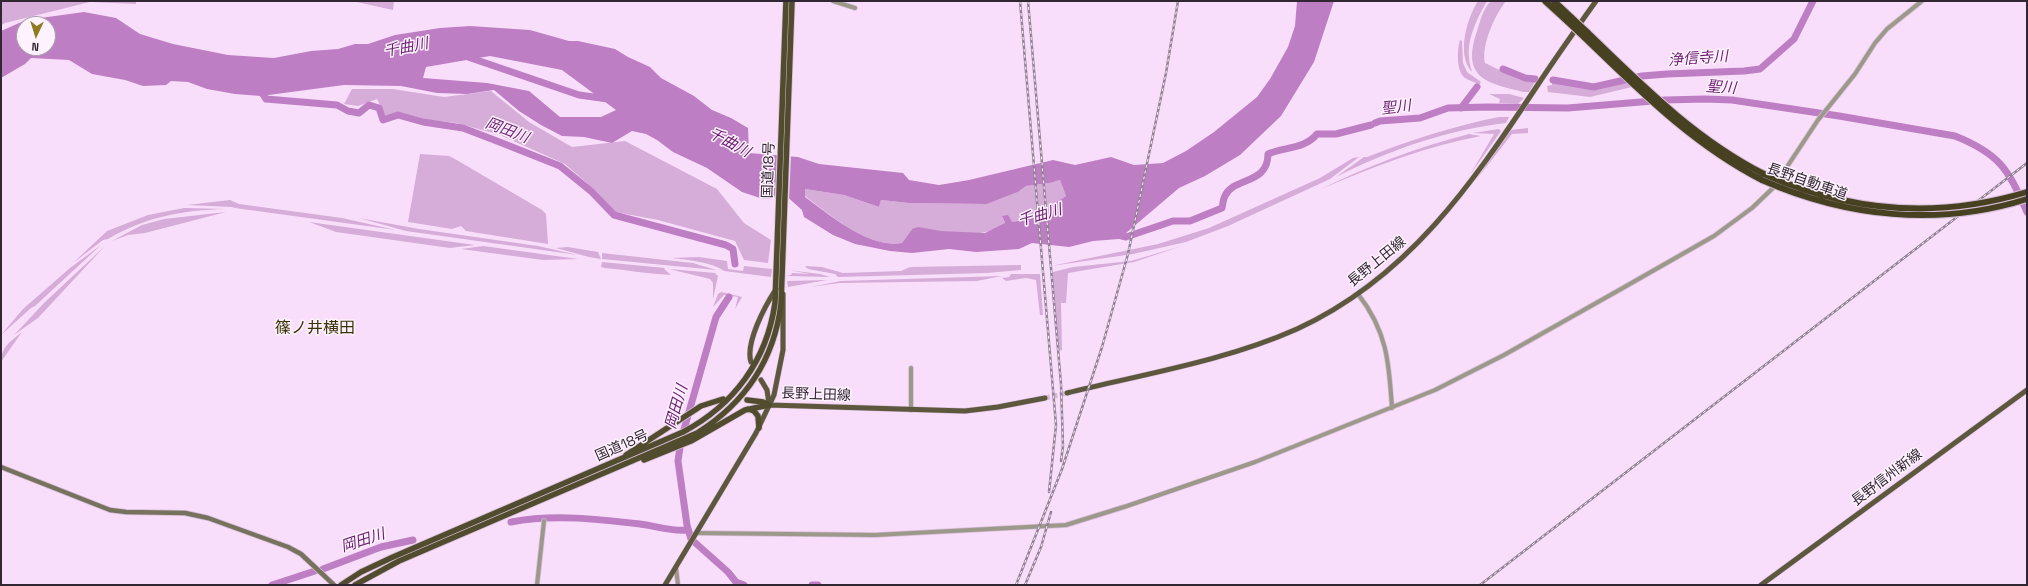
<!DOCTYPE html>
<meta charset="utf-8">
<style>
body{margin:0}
#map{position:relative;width:2028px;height:586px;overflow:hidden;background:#f9defb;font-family:"Space Grotesk",sans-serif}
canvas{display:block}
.frame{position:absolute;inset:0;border:2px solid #312732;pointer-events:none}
.north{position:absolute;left:16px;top:16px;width:40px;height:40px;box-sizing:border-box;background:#fdf2fd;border:1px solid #aba1ac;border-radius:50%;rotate:184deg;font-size:11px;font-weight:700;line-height:16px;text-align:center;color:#312732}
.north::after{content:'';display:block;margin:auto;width:14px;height:18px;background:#8e7b21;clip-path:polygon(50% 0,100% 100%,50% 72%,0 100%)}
</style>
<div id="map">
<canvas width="2028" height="586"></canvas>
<div class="frame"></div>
<div class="north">N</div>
</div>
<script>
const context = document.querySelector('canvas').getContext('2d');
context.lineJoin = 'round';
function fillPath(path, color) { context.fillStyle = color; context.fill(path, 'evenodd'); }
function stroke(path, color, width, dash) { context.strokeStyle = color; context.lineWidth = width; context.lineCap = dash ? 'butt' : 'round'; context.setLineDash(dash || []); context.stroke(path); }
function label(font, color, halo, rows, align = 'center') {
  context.font = font + ' "Space Grotesk","Noto Sans JP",sans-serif'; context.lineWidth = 3; context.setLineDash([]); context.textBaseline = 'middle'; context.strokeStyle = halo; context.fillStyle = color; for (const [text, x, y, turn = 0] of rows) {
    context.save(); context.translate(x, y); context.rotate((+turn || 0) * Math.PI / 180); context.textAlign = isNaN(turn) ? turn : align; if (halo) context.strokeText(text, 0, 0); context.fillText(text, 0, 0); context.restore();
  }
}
fillPath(new Path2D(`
 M1,1H136V4L90,2L5,23L1,25Z
 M352,1H394L393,10Z
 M1478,1H1487C1478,17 1467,38 1469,57C1469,62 1471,68 1472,72C1456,55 1467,18 1478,1Z
 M1491,1H1506C1495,15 1481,45 1485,63L1520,80L1535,82L1529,92H1524C1486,83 1461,78 1477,31C1480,22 1483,8 1491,1Z
 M1460,40L1462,41L1463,63L1467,72L1481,82L1479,85C1475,82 1470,81 1465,78C1456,71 1457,50 1460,40Z
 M1552,82L1597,90L1627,82L1632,87L1590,97L1548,92L1547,86L1552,85Z
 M352,89H393L444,97L491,91L529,122L572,147L625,141L717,189L744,223L771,240L768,263L744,260L735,241L658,220L615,212L597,192L565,164L500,135L457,123L429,120L399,113L385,116L377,99L358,106L344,104Z
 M1489,94H1509L1524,98L1518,104L1499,103L1500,99Z
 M1499,117H1509L1506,123C1447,130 1389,150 1336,177L1364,157H1367C1411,140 1453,126 1499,117Z
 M1528,128V133L1512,134L1476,180L1511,130Z
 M1499,129L1501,131L1470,175L1494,134L1473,133Z
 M1469,134L1481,136C1424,147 1372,167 1319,190C1368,166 1415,148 1469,134Z
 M420,154L449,156L455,159L542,210L546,214L548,244L466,231L461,226L452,229L408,222Z
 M1359,157L1330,179L1228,226L1186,242L1133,254L1051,266L1158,244L1209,228L1320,178L1353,158Z
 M1060,180L1066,196L1030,219L1012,222L1002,217L1005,223C982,243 940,228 912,229L902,243C869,249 830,215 805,196V189L844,195L879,207L881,200L909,203L987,204L1018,192L1026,186L1050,183Z
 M230,200L239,204L342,218L396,230L235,208L232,207L187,205Z
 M184,208L226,209C183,210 145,217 108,239L103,240L73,263L107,231L148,215Z
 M226,212L145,233L128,235L112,241L142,225L164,219Z
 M359,218L419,229L538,246L578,255L406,231Z
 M309,222L475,245L450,248L336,232Z
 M101,245L35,306L31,308L1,335L23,309L70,268Z
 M105,246L38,318L14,335L45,302Z
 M483,246L578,259L543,260L461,249Z
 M1182,246L1134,262L1068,273L1066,303H1061L1062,350L1059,351L1052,284L1053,272L1073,267L1131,261Z
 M568,247L598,252L601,259L589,257L556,248Z
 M602,253L693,263L716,270L602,259Z
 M699,257L727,261L728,269L743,271L744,266L772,269L771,277L724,271C713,262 686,260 672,258Z
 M602,262L665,268L664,269L671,275C649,274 627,270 605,268L601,267Z
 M1021,265V270L987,273L838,277L835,274L808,269L805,266L822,267L843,273L901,271L910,267Z
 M669,269L715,273L718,276L713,299V283L710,279Z
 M788,270L820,274L830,277L786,276L791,275L792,273L810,274Z
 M1011,274H1040L1043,315H1040L1036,280L1026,278L1006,281L1002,278L1009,277Z
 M1002,276L977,281L839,283L810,287L841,281Z
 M827,280L788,287L787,281Z
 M721,292L742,297L735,309L738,297L724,295L713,307L718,294Z
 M22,332L1,362C1,347 11,341 22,332Z`), '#d5add8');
fillPath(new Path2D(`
 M1297,1H1334L1314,62L1281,116L1240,155L1205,176L1179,188L1119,239L1093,241L1069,247L1032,243L1019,249L976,252L949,249L912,253L890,251L855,244L833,235L804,217L802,210L784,194L770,199H763L742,192L707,168L673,152L657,140L646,134L632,131L612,143L584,137L562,136L541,125L519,111L494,90L467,94L437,93L401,86L344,85L261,96L235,94L207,89L188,82L171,81L166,85L143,86L125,80L92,74L69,60L31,58L25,64L1,78V31L26,20L84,12L116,18L140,34L173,44L228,55L274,58L311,51L338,49L355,44H368L395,35L440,28L470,26L530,30L569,41H578L615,49L628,57L650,67L661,78L694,96L712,110L731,118L748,128L749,153L798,157L819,164L903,173L909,180L939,185L969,180L1053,160L1075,165L1111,157L1134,165L1163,163L1186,151L1214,132L1257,97L1270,79L1288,47L1295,26ZM24,24H48V48H24ZM490,56L562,70L616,110L601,117H560L529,91L487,83L423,78L426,67ZM1060,180L1066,196L1030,219L1012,222L1008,215L1002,216L1005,223L985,233L941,231L918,227L912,229L902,243C869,249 830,215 805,197V189L844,195L879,207L881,200L909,203L987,204L1018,192L1026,186L1050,183Z`), '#be7ec4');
fillPath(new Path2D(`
 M777,153L791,154L789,200L784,196L775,199Z`), '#f9defb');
stroke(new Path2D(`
 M465,56L579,95L608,99
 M1503,69L1525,78L1535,79
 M1553,80L1594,87L1642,76L1667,74L1744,71L1760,69L1794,39L1813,1
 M259,88L266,99L337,105L348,111L359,113L369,105L379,108L383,120L398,115L423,122L463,128L502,143L560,166L592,192L614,215L726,245L733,249L735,264
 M1461,108L1477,87
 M1375,123L1380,121L1420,118L1448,108L1487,107L1568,108L1665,100L1705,99L1732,100L1839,116L1955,136C2000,154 2008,169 2027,212
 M1114,234L1126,237L1173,221H1190L1222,208C1223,204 1223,199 1225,196C1233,177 1268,185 1268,154C1284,147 1305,149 1317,134H1336L1371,125
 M729,297L716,317L681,440L678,461L687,525L691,539L728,572L736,582L744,585
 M511,522C553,514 598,519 640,524C656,526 672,532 688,530
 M323,569L381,547L413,540
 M272,585L315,571
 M812,585H818`), '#be7ec4', 7);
stroke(new Path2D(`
 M1045,398L1067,393`), '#d1b9d3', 5, [5, 2.5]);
const tertiary = new Path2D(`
 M833,1L855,8
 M1358,294C1387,331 1389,362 1392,408
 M911,368V410
 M697,533L875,535L1066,525L1127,506L1255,462L1435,390L1504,355L1621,289L1714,236L1752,208L1773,188L1818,120L1855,74L1875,43L1887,29L1922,1
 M676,568L678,585
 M537,585L544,521`);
const secondary = new Path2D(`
 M1,467L110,510L126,512L185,513L208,518L288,547L301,554L334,585`);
const primary = new Path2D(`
 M751,362C745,343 765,306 776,289
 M761,380L767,390L769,404
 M1067,393C1144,374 1225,361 1297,329C1408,278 1472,184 1537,86C1556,57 1576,29 1596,1
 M769,405L965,411L998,407L1045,398
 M665,585L756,433L774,395L783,350V294
 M1761,585L2027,390`);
const trunk = new Path2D(`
 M747,400L763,402L769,405
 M748,409L754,411L758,416L759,428
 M626,455L701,406L723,399
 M644,460L691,441L745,410L769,405
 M341,585L361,572L393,557L683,432C734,405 767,360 775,303L786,1
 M355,585L399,561L697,433C745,403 774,360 781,304L792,1`);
const motorway = new Path2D(`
 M1545,1L1568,22
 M1554,1L1572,18
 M1587,32C1642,85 1695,139 1764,174
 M1584,37C1639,90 1692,144 1762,180`);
stroke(tertiary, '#d5bdd7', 5.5);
stroke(secondary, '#d5bdd7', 6);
stroke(primary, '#d5bdd7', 6);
stroke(trunk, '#d5bdd7', 7);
stroke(motorway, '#d5bdd7', 8);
stroke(tertiary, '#9c988a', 4);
stroke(secondary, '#77725d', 4.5);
stroke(primary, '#5d573d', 5);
stroke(trunk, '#524c2f', 5.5);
stroke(motorway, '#474021', 6);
const rail = new Path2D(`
 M1020,1L1056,425L1049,492
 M1028,1L1061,384L1063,446L1061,461
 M1016,585L1062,469L1102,347L1128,254L1166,73L1178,1
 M1025,585L1041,547L1051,512
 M1480,585L2027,163`);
stroke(rail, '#938195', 2.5);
stroke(rail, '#fdf2fd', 1, [3]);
const motorwayBridge = new Path2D(`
 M1572,18L1587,32
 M1568,22L1584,37
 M1764,174C1849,212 1938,219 2027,192
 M1762,180C1846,217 1938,227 2027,199`);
stroke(motorwayBridge, '#d5bdd7', 8, []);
stroke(motorwayBridge, '#474021', 6);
label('14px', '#312732', '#fdf2fd', [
 ["国道18号",769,170,-88],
 ["長野自動車道",1807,182,19],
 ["長野上田線",1377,262,-39],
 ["長野上田線",816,395,2],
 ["国道18号",622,446,-24],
 ["長野信州新線",1887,478,-37]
]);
label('italic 15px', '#6a1b71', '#fdf2fd', [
 ["千曲川",406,48,-11],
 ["浄信寺川",1698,59,-4],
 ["聖川",1721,88,4],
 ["聖川",1396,108,-7],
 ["岡田川",507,131,21],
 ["千曲川",729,143,28],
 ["千曲川",1040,216,-16],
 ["岡田川",677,407,-74],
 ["岡田川",363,541,-18]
]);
label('16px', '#3b3206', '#fdf2fd', [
 ["篠ノ井横田",315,329]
]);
</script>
